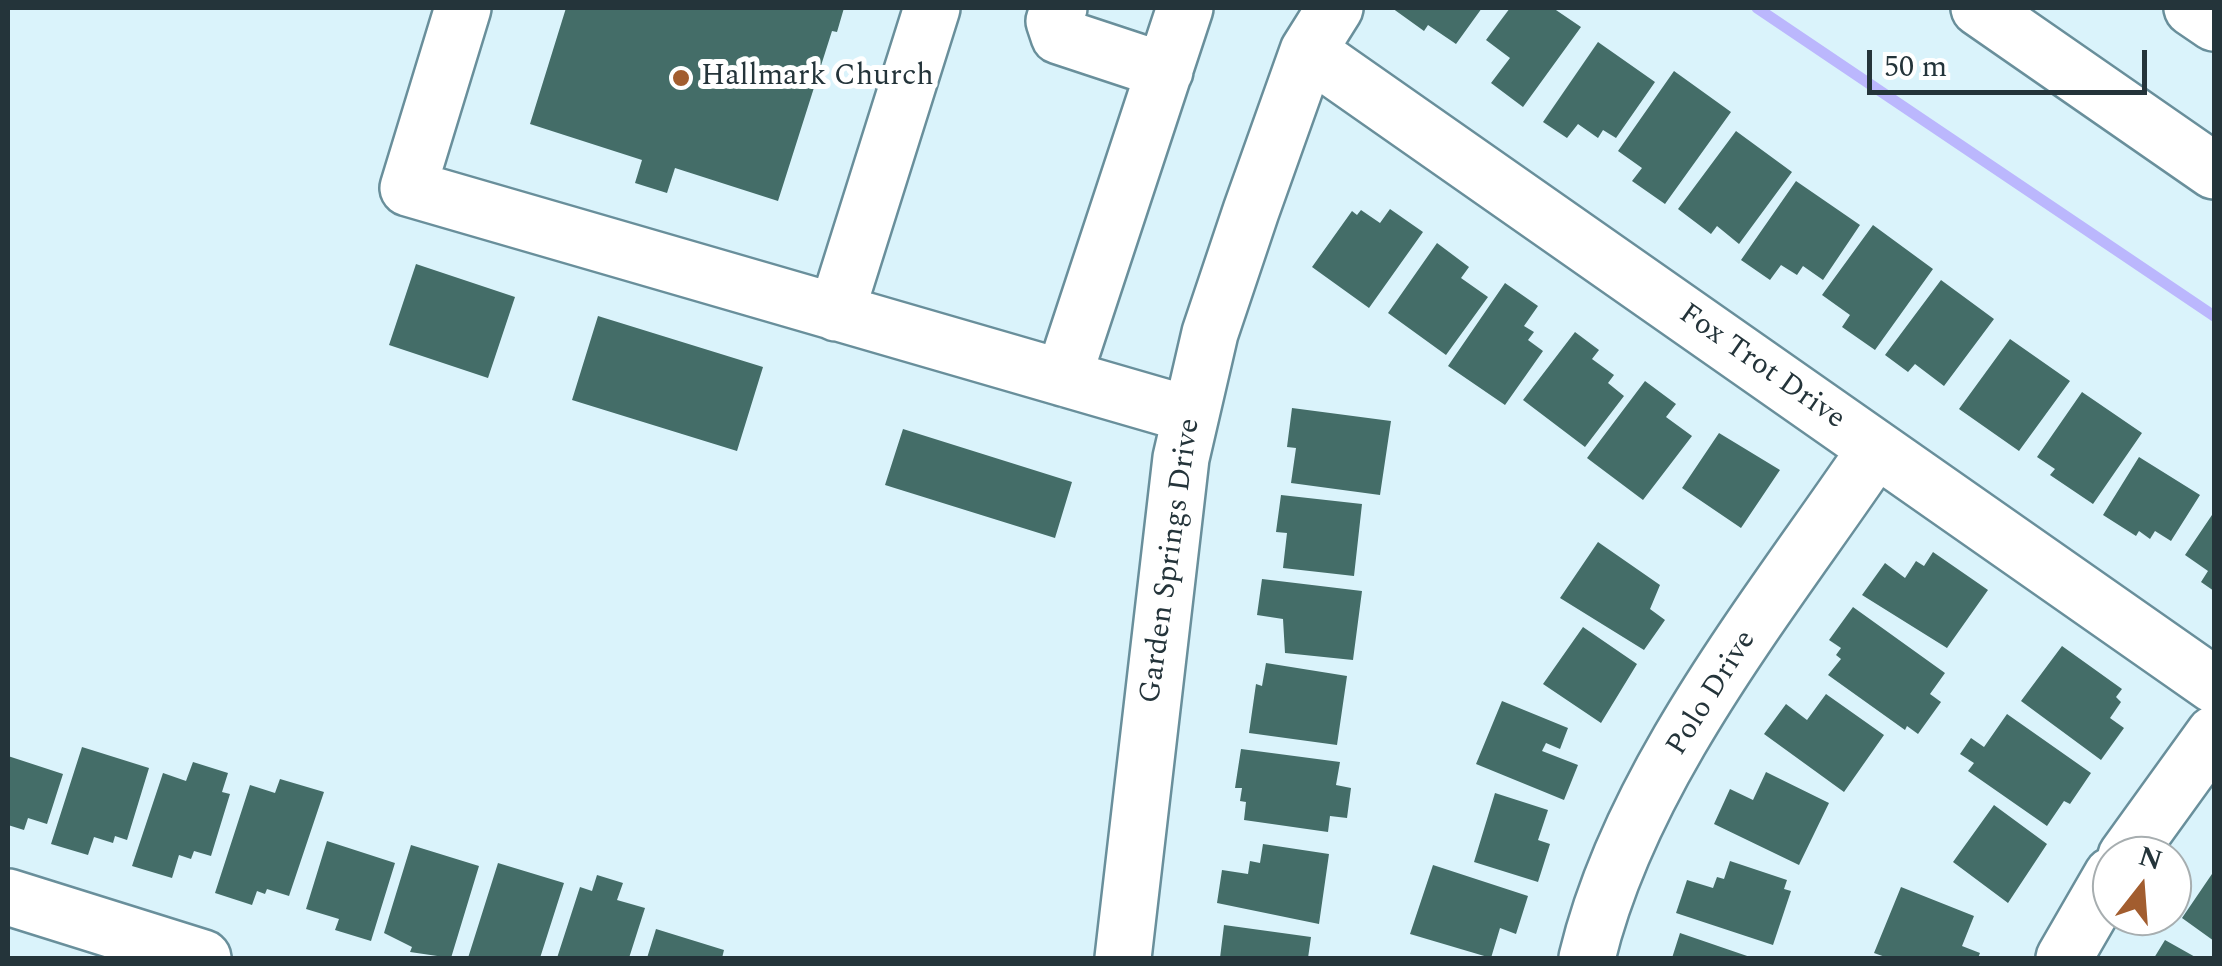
<!DOCTYPE html>
<style>
body{margin:0}
#map{position:relative;width:2222px;height:966px;overflow:hidden;background:#daf3fb;font-family:Spectral,serif}
canvas{display:block}
.frame{position:absolute;inset:0;border:10px solid #24343a;pointer-events:none}
.north{position:absolute;left:2092px;top:836px;width:100px;height:100px;box-sizing:border-box;background:#fff;border:2px solid #a7aeb0;border-radius:50%;rotate:17deg;font-size:28px;font-weight:700;line-height:40px;text-align:center;color:#24343a}
.north::after{content:'';display:block;margin:auto;width:35px;height:45px;background:#a25d2f;clip-path:polygon(50% 0,100% 100%,50% 72%,0 100%)}
.scale{position:absolute;left:1867px;top:50px;width:280px;height:45px;box-sizing:border-box;border:5px solid #24343a;border-top:0;padding-left:12px;font-size:30px;line-height:35px;white-space:nowrap;color:#24343a;-webkit-text-stroke:8px #fff;paint-order:stroke}
</style>
<div id="map">
<canvas width="2222" height="966"></canvas>
<div class="frame"></div>
<div class="north">N</div>
<div class="scale">50 m</div>
</div>
<script>
const context = document.querySelector('canvas').getContext('2d');
context.lineJoin = 'round';
function stroke(path, color, width, dash) { context.strokeStyle = color; context.lineWidth = width; context.lineCap = dash ? 'butt' : 'round'; context.setLineDash(dash || []); context.stroke(path); }
function fillPath(path, color) { context.fillStyle = color; context.fill(path, 'evenodd'); }
function label(font, color, halo, rows, align = 'center') {
  context.font = font + ' Spectral,serif'; context.lineWidth = 10; context.setLineDash([]); context.textBaseline = 'middle'; context.strokeStyle = halo; context.fillStyle = color; for (const [text, x, y, turn = 0] of rows) {
    context.save(); context.translate(x, y); context.rotate((+turn || 0) * Math.PI / 180); context.textAlign = isNaN(turn) ? turn : align; if (halo) context.strokeText(text, 0, 0); context.fillText(text, 0, 0); context.restore();
  }
}
stroke(new Path2D(`
 M1757,8L2214,316`), '#bbb7fd', 11);
fillPath(new Path2D(`
 M566,8H844L837,32L832,31L778,201L675,168L667,193L635,183L642,160L530,124Z
 M1392,8H1482L1456,44L1428,25L1424,31Z
 M1510,8H1553L1581,27L1523,107L1491,83L1510,58L1486,40Z
 M1598,42L1655,82L1616,138L1603,130L1598,138L1578,124L1567,138L1543,122Z
 M1674,71L1731,112L1665,204L1632,181L1642,168L1618,151Z
 M1736,131L1792,172L1739,244L1717,226L1711,234L1678,209Z
 M1796,181L1860,225L1823,280L1803,266L1797,275L1781,265L1770,280L1741,260Z
 M1390,209L1423,232L1369,308L1312,267L1352,211L1357,215L1361,210L1380,223Z
 M1873,225L1933,269L1875,350L1842,327L1850,315L1822,295Z
 M1437,243L1469,267L1461,278L1488,297L1446,355L1388,313Z
 M416,264L515,297L488,378L389,345Z
 M1941,280L1994,319L1944,386L1915,364L1908,372L1885,355Z
 M1505,283L1538,306L1524,326L1534,332L1528,340L1543,351L1505,405L1448,366Z
 M598,316L763,367L737,451L572,400Z
 M1575,332L1599,350L1592,359L1614,375L1608,383L1624,396L1585,447L1523,400Z
 M2010,339L2070,381L2019,451L1959,409Z
 M1645,381L1676,404L1666,417L1692,436L1643,500L1587,458Z
 M2082,392L2142,433L2093,504L2050,475L2055,469L2037,457Z
 M1292,408L1391,421L1380,495L1291,483L1296,448L1287,447Z
 M903,429L1072,482L1055,538L885,485Z
 M1719,433L1780,470L1741,528L1682,488Z
 M2139,457L2200,495L2171,541L2155,531L2150,539L2139,531L2136,536L2103,515Z
 M1281,495L1362,504L1354,576L1283,568L1287,533L1276,532Z
 M2214,512V591L2201,582L2208,571L2185,555Z
 M1598,542L1660,585L1650,609L1665,620L1644,650L1560,598Z
 M1933,552L1988,590L1947,648L1862,595L1885,563L1905,578L1916,561L1924,566Z
 M1262,579L1362,591L1353,660L1285,653L1283,619L1257,615Z
 M1853,607L1945,673L1930,694L1941,702L1918,734L1907,726L1905,730L1828,675L1841,659L1836,655L1841,648L1829,640Z
 M1583,627L1637,664L1601,723L1543,684Z
 M2062,646L2122,689L2116,697L2121,702L2110,718L2124,728L2101,760L2021,701Z
 M1266,663L1347,676L1337,745L1249,733L1256,684L1262,686Z
 M1826,694L1884,735L1844,792L1764,734L1786,704L1807,720Z
 M1502,701L1568,728L1560,749L1546,743L1542,751L1578,765L1564,800L1476,764Z
 M2007,714L2091,773L2070,804L2064,801L2047,826L1968,771L1974,763L1960,754L1971,738L1984,747Z
 M82,747L149,768L127,840L115,836L113,843L94,837L88,855L51,844Z
 M1241,749L1340,762L1336,785L1351,788L1347,818L1330,816L1328,832L1244,820L1246,802L1240,801L1242,788H1235Z
 M8,756L63,774L47,824L28,818L24,830L8,825Z
 M193,762L228,773L222,792L230,794L211,856L194,851L191,859L179,855L172,878L132,866L163,773L186,781Z
 M1766,772L1829,803L1799,865L1714,824L1730,789L1753,800Z
 M280,779L324,792L289,896L267,889L265,894L257,891L252,905L215,893L250,785L275,793Z
 M1495,793L1548,810L1538,840L1550,844L1538,882L1474,862Z
 M1994,805L2047,844L2008,903L1953,862Z
 M327,841L395,863L371,941L335,930L339,919L306,909Z
 M1263,844L1329,854L1319,924L1217,903L1222,870L1248,874L1250,861L1260,863Z
 M411,845L479,866L451,958L410,952L412,947L384,933Z
 M1730,861L1787,880L1784,889L1791,891L1773,945L1676,913L1687,880L1713,888L1717,877L1724,879Z
 M498,863L564,883L540,958H468Z
 M1433,865L1528,896L1516,934L1500,928L1491,958L1410,934Z
 M2214,871V941L2182,918Z
 M597,875L623,883L617,900L645,908L629,958H557L580,887L592,891Z
 M1901,887L1974,916L1962,946L1980,953L1978,958H1888L1874,953Z
 M1224,925L1311,937L1308,958H1220Z
 M656,929L724,950L722,958H647Z
 M1680,933L1753,958H1672Z
 M2165,940L2197,958H2154Z`), '#446d68');
const minor = new Path2D(`
 M463,8L408,188L1191,415
 M1059,8L1054,21L1059,36L1165,71
 M1308,51L2214,685
 M836,313L932,8
 M1063,378L1185,8
 M2126,856L2214,734
 M8,897L203,958
 M1123,958L1181,458L1210,333L1251,211L1308,51L1335,8
 M1587,958C1631,774 1771,604 1876,449
 M2064,958L2112,875`);
const major = new Path2D(`
 M1979,8L2214,171
 M2192,8L2214,23`);
stroke(minor, '#698f9b', 60);
stroke(major, '#698f9b', 60);
stroke(minor, '#fff', 55);
stroke(major, '#fff', 55);
for (const [x, y, r, color] of [
 [681,78,10,"#a25d2f"]
]) { const dot = new Path2D(); dot.arc(x, y, r, 0, 2 * Math.PI); context.fillStyle = color; context.fill(dot); stroke(dot, '#fff', 4); }
label('30px', '#24343a', '#fff', [
 ["Hallmark Church",701,78]
], 'left');
label('30px', '#24343a', '#fff', [
 ["Fox Trot Drive",1761,368,35],
 ["Garden Springs Drive",1172,561,-82],
 ["Polo Drive",1713,694,-58]
]);
</script>
